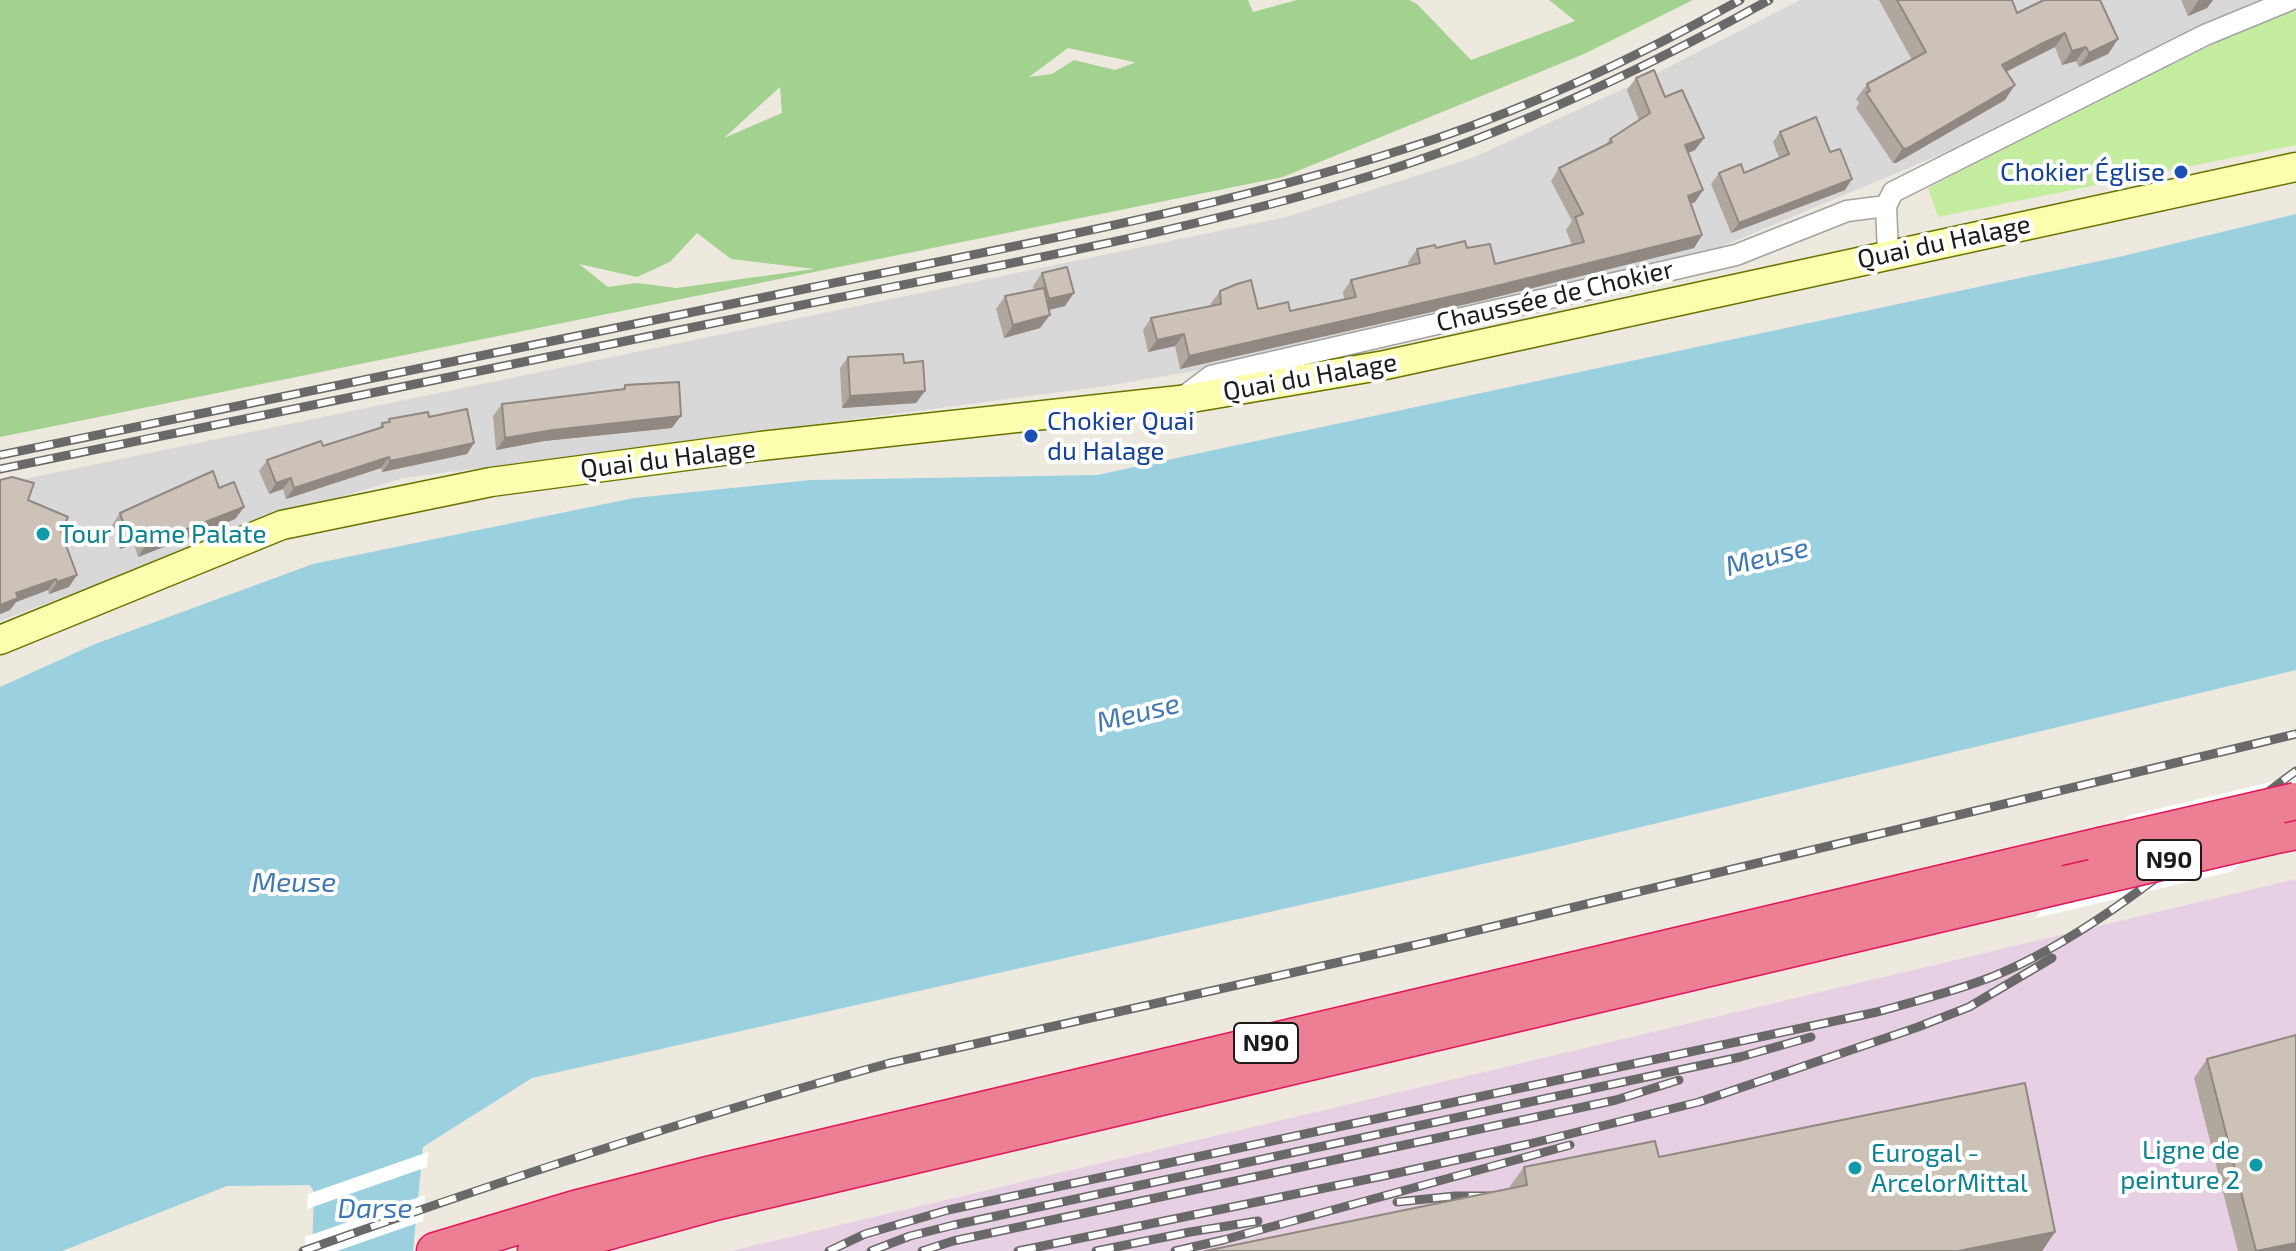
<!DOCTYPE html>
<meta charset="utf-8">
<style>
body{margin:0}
canvas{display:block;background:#eee9df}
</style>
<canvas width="2296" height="1251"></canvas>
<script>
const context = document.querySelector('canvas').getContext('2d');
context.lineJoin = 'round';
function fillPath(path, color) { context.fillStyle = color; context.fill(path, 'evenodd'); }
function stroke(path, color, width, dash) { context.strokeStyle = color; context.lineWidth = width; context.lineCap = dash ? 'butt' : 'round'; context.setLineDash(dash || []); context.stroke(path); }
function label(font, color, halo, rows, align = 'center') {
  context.font = font + ' "Exo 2",sans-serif'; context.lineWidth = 8; context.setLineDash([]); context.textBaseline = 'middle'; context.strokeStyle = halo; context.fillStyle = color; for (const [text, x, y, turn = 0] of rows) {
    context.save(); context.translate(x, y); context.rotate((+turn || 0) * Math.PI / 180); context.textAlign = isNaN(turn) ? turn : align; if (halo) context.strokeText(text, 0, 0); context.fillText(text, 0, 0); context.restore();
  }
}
fillPath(new Path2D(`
 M1800,0H2296V5L1680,264L1211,368L1107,386L403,478L278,516L0,621V484L1286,217L1472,158L1645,79Z`), '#d9d8d8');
fillPath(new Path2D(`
 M2296,879V1251H731Z`), '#e7d0e3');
fillPath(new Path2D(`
 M2296,6V145L1938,217L1928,188L2116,89Z`), '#c5eda0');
fillPath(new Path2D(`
 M0,0H1248L1253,12L1297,0H1409L1417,4L1471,60L1575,21L1549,0H1693L1584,54L1283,177L0,437ZM1068,48L1134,62V63L1115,70L1074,60L1052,74L1029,77ZM780,87L782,113L724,138ZM697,233L731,259L814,269L676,288L637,283L608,287L579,264L637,277L670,262Z`), '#a3d190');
fillPath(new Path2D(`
 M2296,214V670L1545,850L532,1078L423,1147L413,1251H312L314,1192L310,1185L227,1186L62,1251H0V687L95,644L313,564L634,498L811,480L1097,475L2123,256Z`), '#9bd0df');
fillPath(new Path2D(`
 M2296,776V818L2230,872L2035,918L2128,816Z
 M428,1152L427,1167L307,1209L308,1194Z
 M425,1195L423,1221L337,1251H305V1237Z`), '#fff');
const street = new Path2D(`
 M1888,254L1886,206L1893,192L2205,35L2290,0
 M1183,397L1211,376L1736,255L1847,211L1886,206`);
const secondary = new Path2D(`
 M0,640L282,525L491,482L761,446L1180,400L1385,365L2296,167`);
const highway = new Path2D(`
 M2272,836L2296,831
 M435,1251L575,1209L708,1175L2100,846
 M536,1251L715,1202L2066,884`);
stroke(street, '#a2a2a2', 23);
stroke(secondary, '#677400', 31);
stroke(highway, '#e2165b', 39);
stroke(street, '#fff', 20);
stroke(secondary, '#fafead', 28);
stroke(highway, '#ec7f93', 36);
const rail = new Path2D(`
 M0,455C270,399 539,344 809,288C1019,245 1231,207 1435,139C1540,103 1643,54 1740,0
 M0,469C262,415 525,362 787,308C983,268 1182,234 1373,175C1511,132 1643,70 1769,0
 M1397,1202L1455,1196H1496
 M303,1251C497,1182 692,1117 890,1063L1420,944L2296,734
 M829,1251L865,1234L948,1210L1877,1012C1916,1001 1956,991 1994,976C2101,932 2202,840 2296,771
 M871,1251L910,1236L954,1225L1740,1057L1811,1037
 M922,1251L953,1241L1616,1100L1679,1080
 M1018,1251L1388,1175L1529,1144L1699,1102L1918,1027L1969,1007L2052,958
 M1096,1251L1190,1232L1258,1221
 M1175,1251L1223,1240L1570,1145`);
stroke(rail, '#696969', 9);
stroke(rail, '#fff', 6, [18]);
const highwayBridge = new Path2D(`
 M2100,846L2296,801
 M2066,884L2272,836`);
stroke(highwayBridge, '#e2165b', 39, []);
stroke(highwayBridge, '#ec7f93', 36);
fillPath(new Path2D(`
 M1879,0H2012L2017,13L2118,39L2108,54L2079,67L2076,61L2062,65L2055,47L2006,71L2005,100L1896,163H1893L1856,108L1859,103L1856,99L1867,84L1912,60Z
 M2181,0H2213L2207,8L2188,16Z
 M1636,78L1665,97L1704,138L1695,150L1688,153L1703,190L1695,202L1691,204L1702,235L1694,248L1480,301L1180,369L1175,346L1148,352L1143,330L1151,318L1211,306V303L1220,291L1258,309L1290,311L1344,299L1343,292L1351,280L1409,266L1408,262L1417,249L1467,248L1495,264L1572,245L1566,230L1572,221L1551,181L1559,168L1606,145L1610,139L1639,120L1627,90Z
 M1780,132L1830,152L1852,179L1845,190L1731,233L1711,184L1719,173H1744L1779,158L1773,142Z
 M1042,273L1065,306L1048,310L1040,328L1004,338L996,309L1005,296L1034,290L1033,286Z
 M848,357L904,363L916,403L842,408L840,368Z
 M625,385L672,428L544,441L496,450L493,416L502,404L622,389Z
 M429,417L474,443L467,454L382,472L381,468L286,499L283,489L269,494L259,471L267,460L323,446L379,428L382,423L387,422L389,419Z
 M0,480L28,500L61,532L69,587L49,594L48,590L16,602L10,610L0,614Z
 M219,488L244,507L235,519L138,557L134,544L120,549L112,525L120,513Z
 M2207,1059L2296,1251H2238L2194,1078Z
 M1659,1157L2055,1232L2042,1251H1205L1511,1188L1510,1186L1524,1167Z`), '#b0a79e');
fillPath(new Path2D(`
 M2199,0H2213L2207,8L2188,16Z
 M2065,33L2055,47L1992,79L2002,65Z
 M2118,39L2108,54L2079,67L2089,53Z
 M2086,47L2076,61L2062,65L2072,51Z
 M2015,85L2005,100L1896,163H1893L1903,148Z
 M1704,138L1695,150L1677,158L1685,145Z
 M1852,179L1845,190L1731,233L1739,223Z
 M1703,190L1695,202L1680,208L1688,196Z
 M1702,235L1694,248L1480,301L1180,369L1189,356Z
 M1074,293L1065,306L1040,312L1049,299Z
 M1050,315L1040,328L1004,338L1013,325Z
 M1184,334L1175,346L1148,352L1157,340Z
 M925,391L916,403L842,408L850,396Z
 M681,416L672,428L544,441L496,450L505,438L553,430Z
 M474,443L467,454L382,472L390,461Z
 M389,457L381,468L286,499L294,488Z
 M291,478L283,489L269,494L276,483Z
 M244,507L235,519L138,557L146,545Z
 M142,532L134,544L120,549L128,537Z
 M77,575L69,587L49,594L57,582Z
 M56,579L48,590L16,602L10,610L0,614V605L16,593Z
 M2055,1232L2042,1251H1958Z
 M2296,1243V1251H2256Z`), '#908881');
const building = new Path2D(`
 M1897,0H2012L2017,13L2044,0H2100L2118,39L2089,53L2086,47L2072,51L2065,33L2043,43L2002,65L2015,85L1906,149L1903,148L1866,93L1870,91L1867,84L1926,52Z
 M1654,70L1665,97L1682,90L1704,138L1685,145L1703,190L1688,196L1702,235L1488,288L1189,356L1184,334L1157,340L1151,318L1221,304L1220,291L1237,284L1251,280L1258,309L1288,302L1290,311L1356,297L1351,280L1420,263L1417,249L1435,245L1436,248L1465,241L1467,248L1490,244L1495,264L1584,242L1575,217L1583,214L1559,168L1612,142L1610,139L1650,113L1636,78Z
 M1816,117L1830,152L1840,149L1852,179L1739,223L1719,173L1741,164L1744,173L1789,154L1780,132Z
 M1067,267L1074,293L1049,299L1042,273Z
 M1044,288L1050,315L1013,325L1005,296Z
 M903,354L904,363L923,361L925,391L850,396L848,357Z
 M679,382L681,416L553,430L505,438L502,404L625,389V385Z
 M467,409L474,443L390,461L389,457L294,488L291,478L276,483L267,460L321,441L323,446L383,427L382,423L390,422L389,419L428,412L429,417Z
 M213,471L219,488L234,482L244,507L146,545L142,532L128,537L120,513Z
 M12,477L34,483L28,500L68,517L61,532L77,575L57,582L56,579L16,593L18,598L0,605V480Z
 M2296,1035V1243L2256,1251L2207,1059Z
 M2025,1083L2055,1232L1958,1251H1205L1527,1185L1524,1167L1655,1141L1659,1157Z`);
fillPath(building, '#cdc2b8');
stroke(building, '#908881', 2);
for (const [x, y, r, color] of [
 [2181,172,8,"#1a4fb4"],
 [1031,436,8,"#1a4fb4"],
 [43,534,8,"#0f9aa8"],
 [2256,1165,8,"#0f9aa8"],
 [1855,1168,8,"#0f9aa8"]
]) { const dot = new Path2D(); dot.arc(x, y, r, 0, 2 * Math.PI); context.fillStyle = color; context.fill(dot); stroke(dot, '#fff', 3); }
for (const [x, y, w] of [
 [2169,860,64],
 [1266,1043,64]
]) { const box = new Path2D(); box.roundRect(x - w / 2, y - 20, w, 40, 6); context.fillStyle = '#fff'; context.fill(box); stroke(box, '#1b1b1b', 2); }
label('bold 24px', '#1b1b1b', null, [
 ["N90",2169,860],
 ["N90",1266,1043]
]);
label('26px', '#164399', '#fff', [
 ["Chokier Église",2165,172],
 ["Chokier Quai",1047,421,"left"],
 ["du Halage",1047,451,"left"]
], 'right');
label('26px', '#1b1b1b', '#fff', [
 ["Quai du Halage",1944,242,-12],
 ["Chaussée de Chokier",1555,296,-13],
 ["Quai du Halage",1310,377,-10],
 ["Quai du Halage",668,459,-7]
]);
label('26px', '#0d838f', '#fff', [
 ["Tour Dame Palate",59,534],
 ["Ligne de",2240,1150,"right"],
 ["peinture 2",2240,1180,"right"],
 ["Eurogal -",1871,1153],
 ["ArcelorMittal",1871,1183]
], 'left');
label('italic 28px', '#4178b1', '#fff', [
 ["Meuse",1767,557,-14],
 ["Meuse",1138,713,-14],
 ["Meuse",294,883],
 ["Darse",375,1209]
]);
</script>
